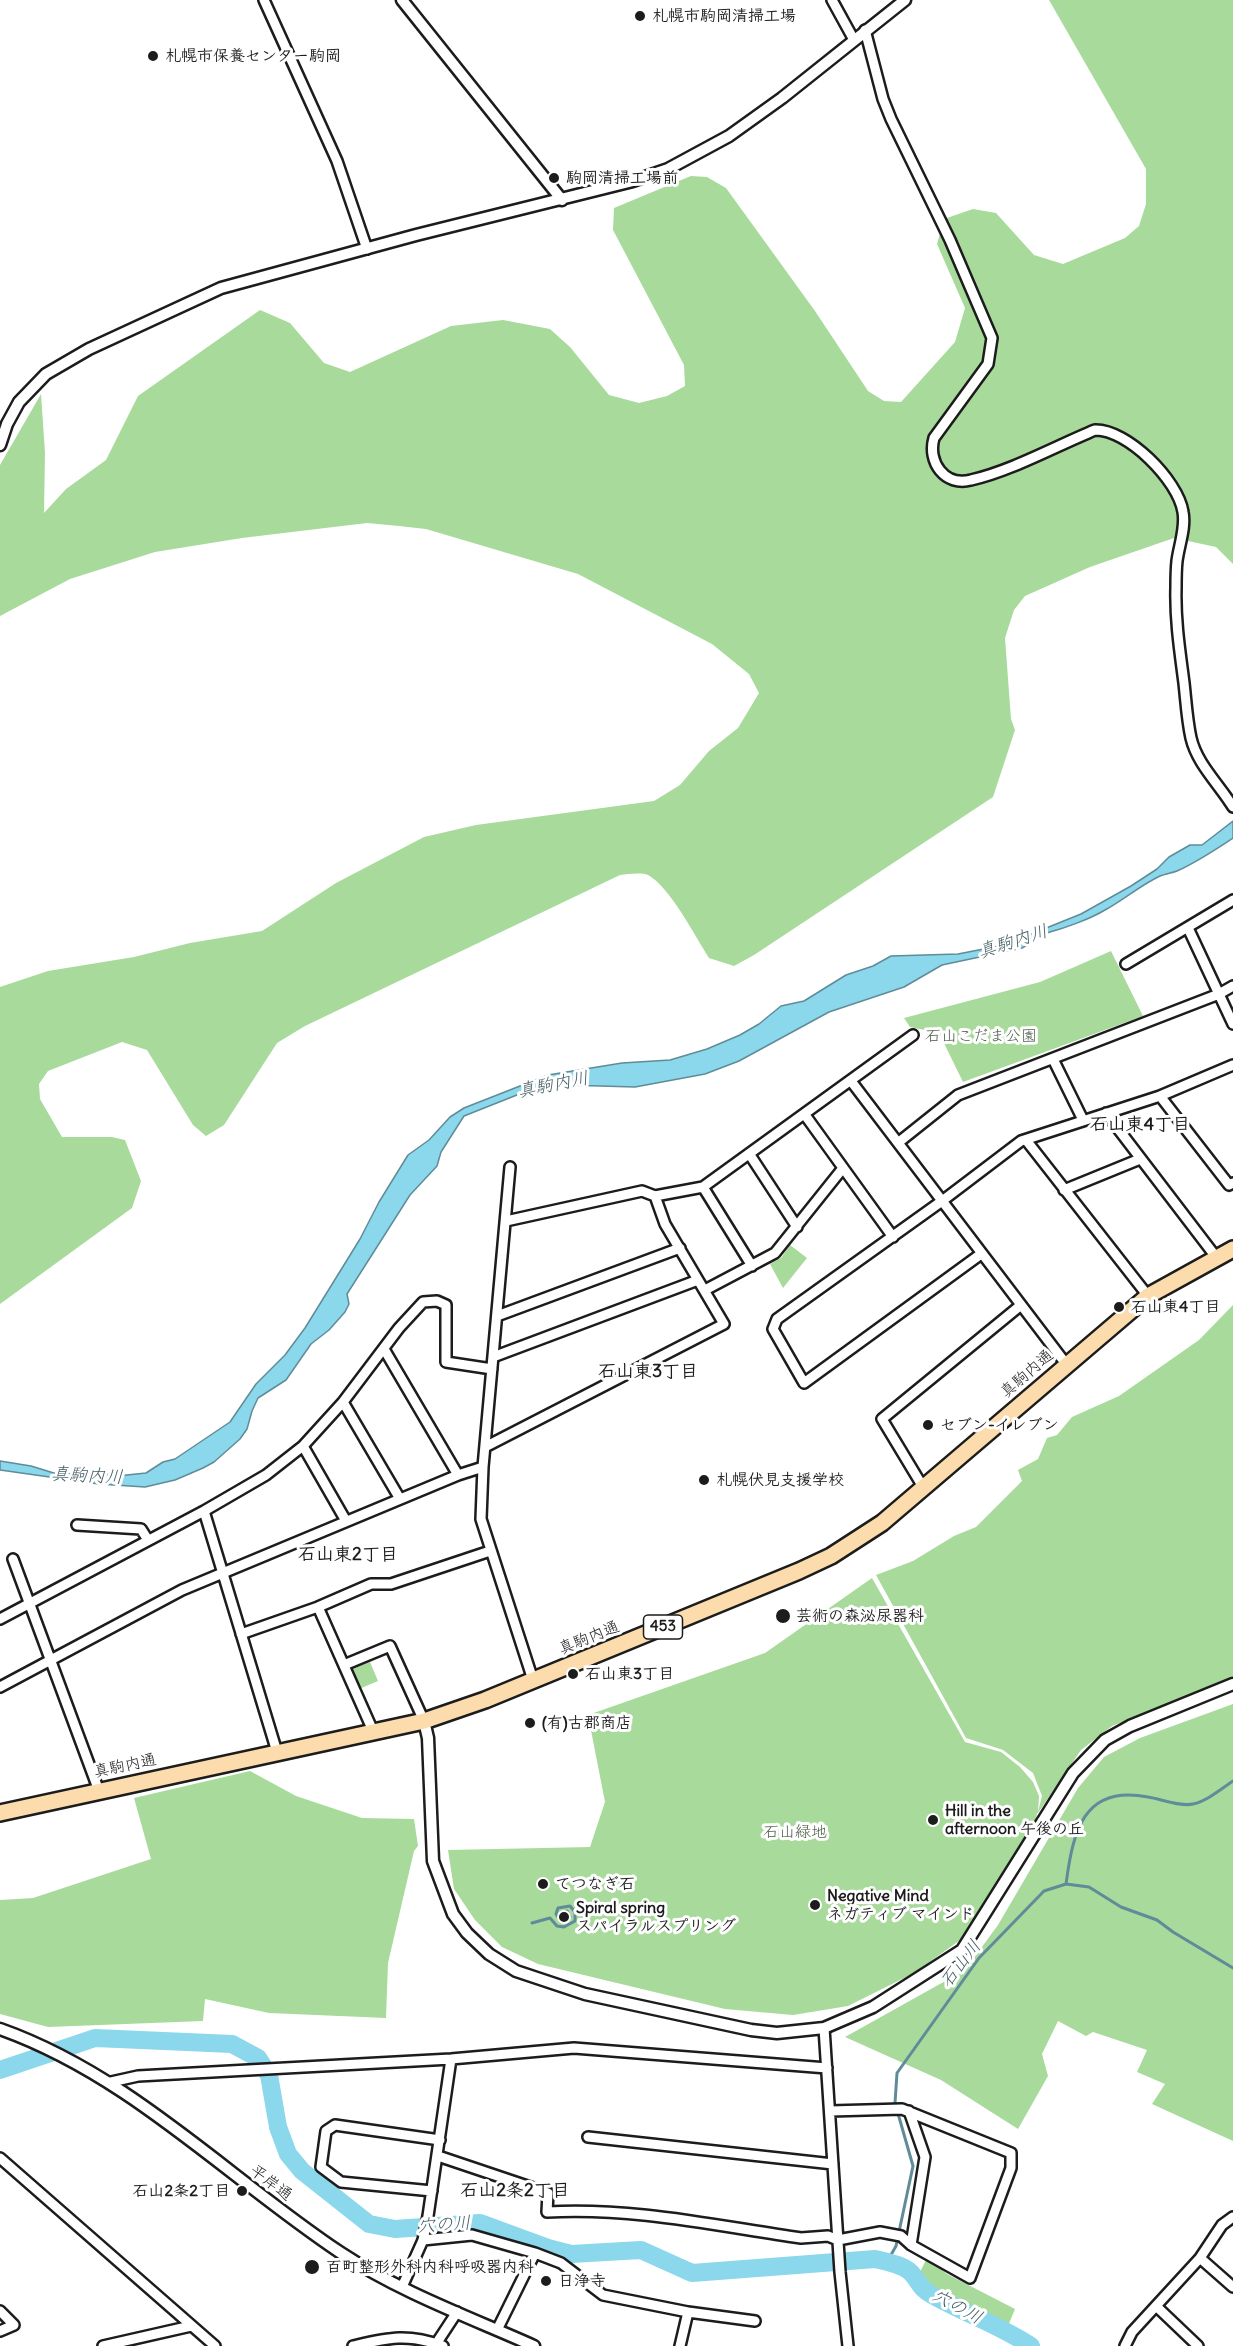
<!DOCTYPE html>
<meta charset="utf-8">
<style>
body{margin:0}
canvas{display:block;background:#fff}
</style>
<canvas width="1233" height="2346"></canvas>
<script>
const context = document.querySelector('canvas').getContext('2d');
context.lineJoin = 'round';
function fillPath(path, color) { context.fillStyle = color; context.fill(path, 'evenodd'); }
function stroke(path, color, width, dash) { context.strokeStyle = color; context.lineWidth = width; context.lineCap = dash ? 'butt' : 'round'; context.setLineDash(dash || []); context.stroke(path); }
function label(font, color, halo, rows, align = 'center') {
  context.font = font + ' Delius,"Klee One",sans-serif'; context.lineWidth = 6; context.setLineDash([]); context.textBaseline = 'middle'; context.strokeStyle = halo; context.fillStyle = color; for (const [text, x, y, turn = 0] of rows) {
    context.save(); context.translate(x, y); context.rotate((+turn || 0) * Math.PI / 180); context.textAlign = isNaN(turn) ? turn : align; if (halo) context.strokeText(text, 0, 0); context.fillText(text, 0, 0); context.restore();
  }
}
fillPath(new Path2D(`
 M1049,0H1233V564L1216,547L1174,538L1090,567L1025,596L1014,610L1005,638L1011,719L1015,730L993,797L754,955L734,966L709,958C695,936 670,887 648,875C641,872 628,874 620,875L305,1026L277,1043L224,1125L206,1136L193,1125L147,1050L122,1042L48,1071L39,1084L40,1099L62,1137H112L125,1140L141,1181L132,1208L0,1304V987L48,971L134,957L190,943L262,931L336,883L424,837L476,825L654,801L680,785L709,751L738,728L759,693L749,674L712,644L578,574L426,529L399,526L367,523L242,538L155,552L70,579L0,616V465L41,394L45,453L44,513L66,489L106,460L138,396L260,310L290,323L324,363L350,372L451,326L503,320L550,329L570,347L609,395L639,403L667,396L685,386L684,365L613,230L614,208L691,176L707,177L726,188L815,311L868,391L884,401L901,402L955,342L965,308L937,244L944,219L973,209L996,213L1034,255L1063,264L1125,238L1139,226L1146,204V169Z
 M1111,951L1143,1016L963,1082L939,1033L910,1027L904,1018L1040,982Z
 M790,1245L807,1258L783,1288L770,1264L781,1258Z
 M1233,1305V1678L1112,1726L1081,1750L1038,1813H1037L1036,1819L963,1938L914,1973L848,2006L793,2015L725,2009L538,1964L502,1947L475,1920L454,1889L448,1850L590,1847L605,1802L588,1715L765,1653L872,1578L965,1742L1001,1752L1020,1767L1033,1782L1039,1796L1038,1812L1042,1796L1033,1773L1003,1750L966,1738L876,1575L913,1561L954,1536L976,1527L1022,1481L1018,1470L1038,1459L1047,1438L1057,1435L1072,1417L1119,1396L1199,1340Z
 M370,1662L378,1681L359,1689L351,1669Z
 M1233,1704V2141L1152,2104L1165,2084L1137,2072L1147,2050L1093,2032L1086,2036L1058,2021L1042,2054L1048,2076L1018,2129L941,2080L845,2037L965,1970L998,1925L1078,1788L1104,1757L1140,1738Z
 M250,1771L296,1796L362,1818L414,1819L418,1846L414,1851L388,1963L386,2018L269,2013L205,1999L203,2021L48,2027L0,2014V1900L33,1898L151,1859L134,1798Z
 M927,2258L947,2274L1015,2309L1008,2326C977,2310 944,2302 916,2280Z`), '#a8da9b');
const water = new Path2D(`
 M1233,821V838C1215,850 1197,862 1177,871C1172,873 1165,874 1160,876C1141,885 1123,900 1105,910C1090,919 1065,928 1050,932C1039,935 1032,943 1022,948L942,965L904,987L829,1012L739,1061L705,1074L635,1087L564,1085L532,1089L464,1116L441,1152L437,1166L410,1195L347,1294L349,1304L345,1312L329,1330L311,1344L286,1380L258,1398L252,1411L247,1429L240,1439L214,1462L203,1468L175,1480L145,1487L99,1484L0,1470V1461L31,1466L57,1474L100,1473L117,1476L146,1473L163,1462L175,1459L230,1422L256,1384L285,1355L305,1328L360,1239L379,1202L408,1155L429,1140L450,1117L464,1108L548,1075L622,1063L670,1060L707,1049L740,1035L759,1024L781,1006L804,1001L846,975L873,966L891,956L958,954L1004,945L1081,914L1131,886L1157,869L1169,857L1190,845H1202Z`);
fillPath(water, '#8bd7eb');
stroke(water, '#5f8c98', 1.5);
stroke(new Path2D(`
 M1066,1884C1073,1832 1083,1784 1148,1797C1161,1799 1181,1807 1193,1804C1207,1801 1221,1789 1233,1781
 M532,1923L550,1918L557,1926L564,1927L575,1921V1912L570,1906L558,1908L556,1914L560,1920L564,1921L570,1917L567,1911L561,1913L563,1917L567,1915H565
 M887,2262L896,2246L913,2166L895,2103L897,2073L979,1958L1044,1891L1066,1884L1089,1887L1121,1907L1157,1920L1173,1932L1233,1968`), '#5f8c98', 3);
stroke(new Path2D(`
 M0,2070L95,2038L232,2044L258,2058L269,2075L278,2127L288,2154L302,2171L369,2224L395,2229L480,2223L548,2248L571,2254L641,2250L692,2273L875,2259C887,2262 906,2265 913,2275C921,2285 920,2288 932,2295C964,2313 999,2325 1031,2346`), '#8bd7eb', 18);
const minor = new Path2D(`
 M264,0L337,161L367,249
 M832,0L854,40
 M865,30L883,99L891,119L950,240L992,338L988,364L934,438C927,462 945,487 971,480C1011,471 1056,446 1095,430C1127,429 1178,480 1183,512C1186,528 1179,545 1177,561C1176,570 1176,579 1176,588C1175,620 1180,652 1184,683C1186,701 1187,720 1191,738C1197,764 1219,784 1233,807
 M1188,928L1233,1024
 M1126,964L1233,900
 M1053,1059L1083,1120
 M851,1081L1066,1364
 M1160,1096L1229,1185L1233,1183
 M1106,1113L1216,1257
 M805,1115L893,1237
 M1026,1140L1148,1296
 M899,1142L958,1095L1219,994L1233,986
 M750,1155L797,1227
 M510,1167L483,1467L481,1519L533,1680
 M703,1187L752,1266
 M1064,1190L1140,1159
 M506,1221L642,1191L655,1196L703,1187L913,1035
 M981,1254L804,1383L773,1329L777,1319L942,1201L1021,1141L1160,1096L1233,1065
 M705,1290L775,1253L843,1168
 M497,1316L680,1248
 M384,1349L458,1475
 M493,1357L698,1280
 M343,1402L400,1499
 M303,1446L346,1521
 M485,1447L724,1324L665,1224L655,1196
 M923,1487L882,1419L1021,1305
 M204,1511L277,1752
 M77,1525L141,1529L148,1540
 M13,1559L99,1791
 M318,1607L373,1731
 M0,1619L204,1511L266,1475L303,1446L343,1402L399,1328L423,1302L437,1301L446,1305V1362L492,1369
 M241,1634L318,1607L371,1584H391L490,1551
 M344,1665L390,1646L424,1721
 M0,1687L182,1590L458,1475L483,1467
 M824,2028L840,2272L848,2346
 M111,2082L138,2076L451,2059L574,2048L827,2068
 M909,2111L925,2157L911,2245
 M588,2137L833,2164
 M438,2156L548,2193L547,2212C633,2207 717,2226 801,2238L828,2236L838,2240L880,2232L901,2236L911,2245L970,2278L1011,2168V2153L902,2109L830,2111
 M0,2158L215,2346
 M432,2191L341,2182L321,2167L326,2131L335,2125L440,2140
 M423,2240L472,2235L535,2253
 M1200,2258L1233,2287
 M402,2287L423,2240L428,2216L451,2059
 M1156,2306L1198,2346
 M0,2311L14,2325L0,2331
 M688,2312L755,2321
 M497,2330L535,2253L561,2263L603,2295L688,2312L680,2346
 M436,2344L457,2312
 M103,2346L191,2326
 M353,2346C388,2338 407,2333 443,2346
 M1125,2346L1132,2332L1200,2258L1222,2225L1233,2217`);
const tertiary = new Path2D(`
 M402,0L562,200
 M0,445L7,424L19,402L46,374L89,349L221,288L416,235L633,181L668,169L729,136L782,98L905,0
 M424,1721L428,1738L433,1861L453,1914L467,1933L489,1954L516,1971L585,1994L751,2030L777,2033L824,2028L873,2007L962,1950L1073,1773L1105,1740L1130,1726L1233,1684
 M0,2029C130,2075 228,2178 341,2253C400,2292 469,2317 534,2346`);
const trunk = new Path2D(`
 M0,1813L424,1721L485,1700L799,1571L831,1556L882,1523L1148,1296L1233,1249`);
stroke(minor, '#1c1c1c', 14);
stroke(tertiary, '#1c1c1c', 15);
stroke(trunk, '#1c1c1c', 20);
stroke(minor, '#fff', 9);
stroke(tertiary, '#fff', 10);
stroke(trunk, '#fcdcac', 15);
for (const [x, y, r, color] of [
 [640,16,6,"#1c1c1c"],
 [153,56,6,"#1c1c1c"],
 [554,178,6,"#1c1c1c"],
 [1119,1307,6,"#1c1c1c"],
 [928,1425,6,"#1c1c1c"],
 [704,1480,6,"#1c1c1c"],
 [783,1616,8,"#1c1c1c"],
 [573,1674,6,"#1c1c1c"],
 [530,1723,6,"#1c1c1c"],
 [933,1820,6,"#1c1c1c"],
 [543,1884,6,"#1c1c1c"],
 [815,1905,6,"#1c1c1c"],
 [564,1917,6,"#1c1c1c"],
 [242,2191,6,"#1c1c1c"],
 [312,2267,8,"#1c1c1c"],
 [546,2281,6,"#1c1c1c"]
]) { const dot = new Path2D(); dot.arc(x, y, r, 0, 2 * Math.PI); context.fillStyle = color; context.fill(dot); stroke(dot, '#fff', 2); }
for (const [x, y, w] of [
 [663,1627,39]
]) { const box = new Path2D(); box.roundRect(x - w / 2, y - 12, w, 24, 4.5); context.fillStyle = '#fff'; context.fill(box); stroke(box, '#1c1c1c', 1.5); }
label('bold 15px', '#1c1c1c', null, [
 ["453",663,1627]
]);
label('bold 16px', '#1c1c1c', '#fff', [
 ["札幌市駒岡清掃工場",652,16],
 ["札幌市保養センター駒岡",165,56],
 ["駒岡清掃工場前",566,178],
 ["石山東4丁目",1131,1307],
 ["セブン-イレブン",940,1425],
 ["札幌伏見支援学校",716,1480],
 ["芸術の森泌尿器科",796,1616],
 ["石山東3丁目",585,1674],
 ["(有)古郡商店",542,1723],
 ["Hill in the",945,1811],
 ["afternoon 午後の丘",945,1829],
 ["てつなぎ石",555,1884],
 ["Negative Mind",827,1896],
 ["ネガティブ マインド",827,1914],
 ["Spiral spring",576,1908],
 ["スパイラルスプリング",576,1926],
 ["石山2条2丁目",230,2191,"right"],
 ["百町整形外科内科呼吸器内科",326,2267],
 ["日浄寺",558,2281]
], 'left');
label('16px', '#4d5e48', '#fff', [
 ["石山こだま公園",981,1036],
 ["石山緑地",795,1832]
]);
label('16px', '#1c1c1c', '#fff', [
 ["真駒内通",1027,1374,-41],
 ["真駒内通",589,1638,-22],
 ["真駒内通",125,1766,-12],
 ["平岸通",271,2183,37]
]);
label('italic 18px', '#435d64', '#fff', [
 ["真駒内川",1013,942,-18],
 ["真駒内川",553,1085,-11],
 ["真駒内川",87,1476,3],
 ["石山川",961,1964,-52],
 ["穴の川",444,2225,-4],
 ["穴の川",957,2307,28]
]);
label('bold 18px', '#1c1c1c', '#fff', [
 ["石山東4丁目",1140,1125],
 ["石山東3丁目",648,1372],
 ["石山東2丁目",348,1555],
 ["石山2条2丁目",515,2191]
]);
</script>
